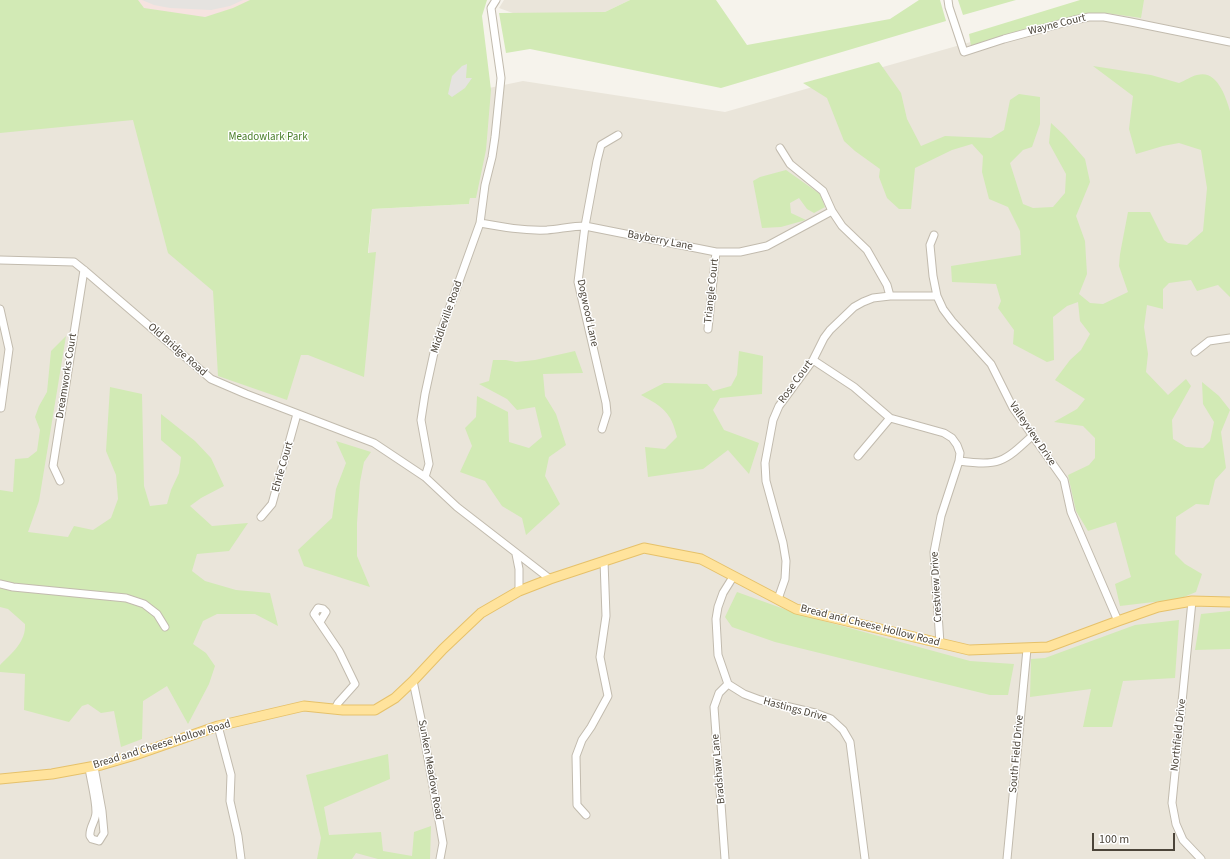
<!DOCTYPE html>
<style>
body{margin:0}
#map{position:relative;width:1230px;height:859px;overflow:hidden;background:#f6f3ec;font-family:"Source Sans 3",sans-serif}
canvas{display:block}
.scale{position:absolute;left:1092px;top:833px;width:83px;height:18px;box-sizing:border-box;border:2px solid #4b4439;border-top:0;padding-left:5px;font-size:12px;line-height:14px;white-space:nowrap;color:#4b4439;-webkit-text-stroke:3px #fff;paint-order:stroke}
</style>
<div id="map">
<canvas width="1230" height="859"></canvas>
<div class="scale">100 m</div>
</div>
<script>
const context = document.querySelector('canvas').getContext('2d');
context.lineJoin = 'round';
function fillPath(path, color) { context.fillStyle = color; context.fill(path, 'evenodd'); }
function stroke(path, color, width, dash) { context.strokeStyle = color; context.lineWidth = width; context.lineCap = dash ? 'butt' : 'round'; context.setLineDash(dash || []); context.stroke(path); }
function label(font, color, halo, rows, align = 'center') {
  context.font = font + ' "Source Sans 3",sans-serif'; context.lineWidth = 3; context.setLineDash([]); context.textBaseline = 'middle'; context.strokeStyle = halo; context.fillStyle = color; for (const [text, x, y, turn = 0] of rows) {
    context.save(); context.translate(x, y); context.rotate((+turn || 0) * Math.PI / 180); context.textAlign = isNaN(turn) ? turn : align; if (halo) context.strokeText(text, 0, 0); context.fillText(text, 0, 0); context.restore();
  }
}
fillPath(new Path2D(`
 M504,0H630L564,32L499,8Z
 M1111,0H1230V859H0V119L131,111L360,356L372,209L469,204L489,88L523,81L725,112L1104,4Z`), '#eae5da');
fillPath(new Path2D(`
 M111,0H353L269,12L141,22Z`), '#f6e3e0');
fillPath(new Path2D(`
 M0,0H138L144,8L205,17L233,8L250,0H487L482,16L491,90L486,150L476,198H470L469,204L372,209L368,253L376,252L364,377L308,355H301L287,400L218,376L213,291L168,253L133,120L0,133Z
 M630,0H716L747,45L890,19L919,0H940L946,21L721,88L530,49L506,53L499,13L605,12Z
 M958,0H1016L963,15Z
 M1080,0H1144L1141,18L1106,13L1084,14L971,46L969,34Z
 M879,62L901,93L907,119L921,146L945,136L991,138L1004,130L1010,100L1019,94L1040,97V124L1032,147L1023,150L1010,163L1023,204L1033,208L1053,207L1065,193L1066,174L1049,143L1051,123L1064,135L1085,159L1090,182L1076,216L1085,241L1087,274L1079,294L1090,303L1103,304L1128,292L1119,266L1120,254L1128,212H1150L1164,240L1168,243L1187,245L1203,231L1207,188L1201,150L1179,143L1163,146L1136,154L1129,129L1133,96L1093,66L1151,75L1179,83C1185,81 1191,76 1197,75C1217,69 1226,97 1230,111V297L1218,285L1197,291L1191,280L1169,283L1163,289V309L1147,305L1144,327L1148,354L1146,372L1168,395L1186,379L1191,386L1172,420L1173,439L1186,447L1203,448L1210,441L1214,422L1203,404L1202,382L1219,396L1230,410L1221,432L1226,468L1215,480L1209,505L1196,504L1176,517L1175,554L1185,564L1202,574L1196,592L1179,599L1120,606L1115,584L1131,577L1116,522L1088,531L1076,511L1068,475L1089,465L1095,458V438L1083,426L1054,422L1077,409L1085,399L1055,380L1070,360L1081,350L1090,334L1080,321L1078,302L1067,306L1053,317L1054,360L1047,362L1013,344L1014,330L998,308L1001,301L996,284L952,282L951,266L1021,255L1020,231L1008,207L989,199L982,172L983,156L972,144L952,150L915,168L911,209H899L887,198L879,177L880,169L855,151L844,141L827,98L803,83Z
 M786,170L820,194L825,207L814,213L807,209L799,198L790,203L791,213L806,220L781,227L762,228L753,181L760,177Z
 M66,336L39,501L28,532L68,537L74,526L93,530L111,518L118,499L116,475L106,451L110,387L142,394L144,486L150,506L167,504L171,490L179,473L181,457L161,440V414L195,441L211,458L224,486L201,498L190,506L212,526L248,523L229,551L197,554L192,571L205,581L236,590L270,593L278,626L255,614H217L203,621L193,644L206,653L215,666L209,684L188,724L167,686L143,701L142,739L121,747L114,711L101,713L88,704L82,706L69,722L24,710L25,674L0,672V665C12,653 26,642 25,624L8,609L0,607V490L13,492L15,459L28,458L37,451L40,430L35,417L39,406L47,392L51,351Z
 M575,351L583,373L543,374L545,396L556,414L566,445L549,457L545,476L560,504L526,535L522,518L502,506L485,481L460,472L472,446L465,428L476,417L477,396L508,412L509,442L529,448L542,437L535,407L517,410L507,399L479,384L489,381L493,360H506L516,362L535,360Z
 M739,351L763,356L762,394L720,398L713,410L724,430L759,443L749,474L728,450L703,469L648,477L645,447L665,449L677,437C671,412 663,407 641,395L664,383L707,384L713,391L731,386L737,375Z
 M336,441L371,452L364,462L360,482L357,523V556L370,587L304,566L298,550L332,518L336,489L346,463Z
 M737,592L798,614L970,661L1014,664L1008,695H990L775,642L732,627L725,617Z
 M1230,611V649L1195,650L1201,614Z
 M1179,620L1175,678L1123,681L1112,727H1083L1091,689L1030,697L1031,659L1045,658L1135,625Z
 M388,754L390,779L324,807L329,835L381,832L383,851L412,856L414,832L431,826L430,859H378L356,853L352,859H317L321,838L306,775Z`), '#d2eab5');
fillPath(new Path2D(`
 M142,0H243L230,6L211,10L170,8L154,5Z
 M467,64L466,78H472L465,88L452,97L448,94L452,76L462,66Z`), '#e5e3e0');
const minor = new Path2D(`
 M496,0L491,8L501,78L495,137L492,157L485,185L480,223L435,348L425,394L421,420L429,464L425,477L457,507L550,579
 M948,0L949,7L964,52L1004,39L1074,20L1089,17H1104L1131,22L1230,42
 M780,148L790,164L823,191L832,211L842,226L867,250L887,285L890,296
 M480,223C502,227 524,231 547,230C560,229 572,226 585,226L716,252H740L767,246L832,211
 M934,235L930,245L933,276L937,296L943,309L952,321L991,364L1013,408L1064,480L1071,512L1118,621
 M0,260L74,262L84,270L211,379L246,394L374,443L425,477
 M0,309L9,349L1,408
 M708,329L716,252
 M1195,352L1209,341L1230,338
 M813,360L854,387L890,418L944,433L952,438L957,445L960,453L959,461L941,516L934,552L940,644
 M602,429L607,413L606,403L578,282L585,226L597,161L601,145L618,135
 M858,456L890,418
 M959,461C999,466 1003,463 1032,436
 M60,481L53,466L84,270
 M261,517L272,504L297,414
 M516,554L519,569V591
 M733,577L723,593L718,607L716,619L718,655L728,684L744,694L760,700L815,713L831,719L843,730L850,742L865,859
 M0,584L13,587L126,598L144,604L157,614L165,627
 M778,599L785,579L786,561L783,543L766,481L765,463L773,420L779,406L813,360L824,338L830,330L854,307L863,302L873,298L890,296H937
 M1192,601L1172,803L1176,824L1183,840L1201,859
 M320,622L326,612L323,609L318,608L314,614L339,651L355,684L338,703L335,709
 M413,681L421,719L443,843L440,859
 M218,726L231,775L230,801L238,836L241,859
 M89,768C91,781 96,799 96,812C96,821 89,827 90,836L92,839L99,841L104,833L102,811L94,767
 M586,815L577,805L576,756L582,740L591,727L608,696L600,657L606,616L604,561
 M725,859L714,707L719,693L728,684
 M1007,859L1027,649`);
const major = new Path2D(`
 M0,779L52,774L101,765L135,755L218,726L304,706L343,710H375L395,698L413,681L443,649L481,613L519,591L550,579L644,548L701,559L796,609L969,650L1048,647L1118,621L1158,607L1192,601L1230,602`);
stroke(minor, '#c2bbae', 9);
stroke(major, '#e6c16a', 11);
stroke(minor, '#fff', 7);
stroke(major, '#ffe39c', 9);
label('11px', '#4b4439', '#fff', [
 ["Wayne Court",1057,25,-14],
 ["Bayberry Lane",660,241,11],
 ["Triangle Court",712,291,-84],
 ["Dogwood Lane",587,313,78],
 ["Middleville Road",447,317,-71],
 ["Old Bridge Road",177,350,41],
 ["Dreamworks Court",67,376,-81],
 ["Rose Court",796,382,-54],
 ["Valleyview Drive",1032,434,56],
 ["Ehrle Court",283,467,-74],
 ["Crestview Drive",937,587,-93],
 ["Bread and Cheese Hollow Road",870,626,14],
 ["Hastings Drive",795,710,15],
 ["Northfield Drive",1179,735,-84],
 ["Bread and Cheese Hollow Road",162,745,-17],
 ["South Field Drive",1017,754,-85],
 ["Bradshaw Lane",719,769,-95],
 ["Sunken Meadow Road",430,770,80]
]);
label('11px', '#4a7f2a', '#fff', [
 ["Meadowlark Park",268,138]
]);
</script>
